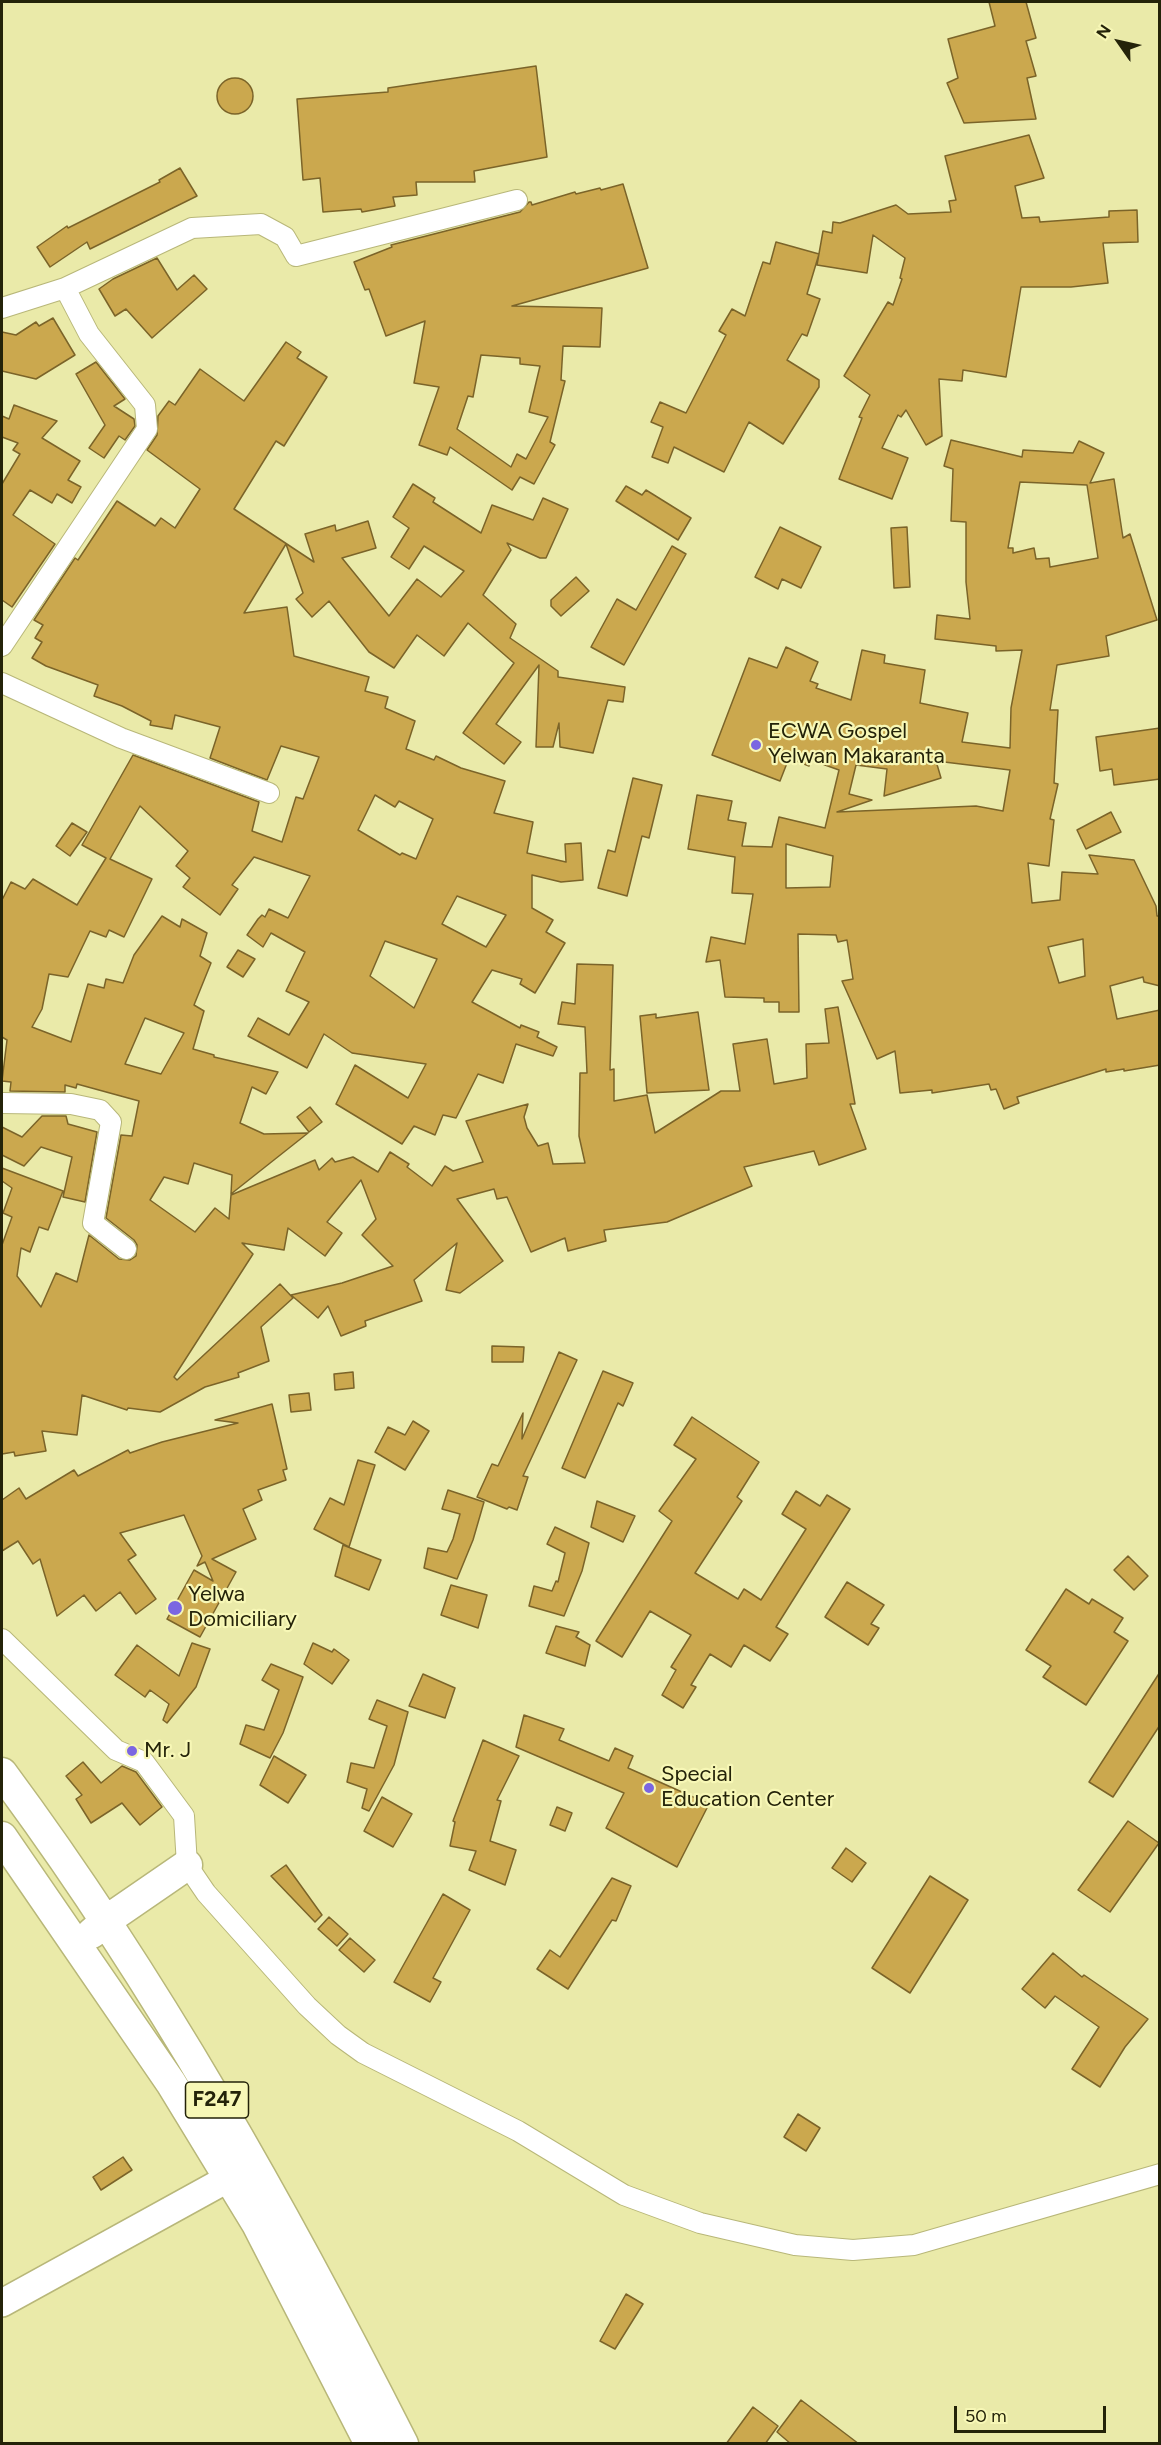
<!DOCTYPE html>
<style>
body{margin:0}
#map{position:relative;width:1161px;height:2445px;overflow:hidden;background:#eaeaa9;font-family:Figtree,sans-serif}
canvas{display:block}
.frame{position:absolute;inset:0;border:3px solid #242309;pointer-events:none}
.north{position:absolute;left:1089px;top:12px;width:60px;height:60px;-webkit-text-stroke:4px #f7f7b6;paint-order:stroke;rotate:304deg;font-size:16px;font-weight:700;line-height:24px;text-align:center;color:#242309}
.north::after{content:'';display:block;margin:auto;width:21px;height:27px;background:#242309;clip-path:polygon(50% 0,100% 100%,50% 72%,0 100%)}
.scale{position:absolute;left:954px;top:2406px;width:152px;height:27px;box-sizing:border-box;border:3px solid #242309;border-top:0;padding-left:8px;font-size:18px;line-height:21px;white-space:nowrap;color:#242309;-webkit-text-stroke:4px #f7f7b6;paint-order:stroke}
</style>
<div id="map">
<canvas width="1161" height="2445"></canvas>
<div class="frame"></div>
<div class="north">N</div>
<div class="scale">50 m</div>
</div>
<script>
const context = document.querySelector('canvas').getContext('2d');
context.lineJoin = 'round';
function fillPath(path, color) { context.fillStyle = color; context.fill(path, 'evenodd'); }
function stroke(path, color, width, dash) { context.strokeStyle = color; context.lineWidth = width; context.lineCap = dash ? 'butt' : 'round'; context.setLineDash(dash || []); context.stroke(path); }
function label(font, color, halo, rows, align = 'center') {
  context.font = font + ' Figtree,sans-serif'; context.lineWidth = 4.5; context.setLineDash([]); context.textBaseline = 'middle'; context.strokeStyle = halo; context.fillStyle = color; for (const [text, x, y, turn = 0] of rows) {
    context.save(); context.translate(x, y); context.rotate((+turn || 0) * Math.PI / 180); context.textAlign = isNaN(turn) ? turn : align; if (halo) context.strokeText(text, 0, 0); context.fillText(text, 0, 0); context.restore();
  }
}
const building = new Path2D(`
 M989,2H1026L1036,38L1026,41L1036,76L1027,78L1036,119L964,123L947,83L958,78L948,39L995,26Z
 M536,66L547,157L474,171L475,182H416L417,195L393,197L395,206L362,212L361,209L323,212L320,178L303,180L297,99L388,92V88Z
 M217 96a18 18 0 1 1 36 0a18 18 0 1 1-36 0Z
 M1029,135L1044,178L1015,186L1022,218L1039,217L1040,222L1109,217V211L1137,210L1138,242L1103,243L1108,283L1071,287H1021L1006,377L963,370L962,381L939,379L942,436L926,445L906,410L901,417L898,415L882,448L908,458L892,499L839,479L862,418L859,417L870,395L844,376L888,302L893,305L902,279L900,278L905,258L873,235L867,273L817,265L823,231L832,233L833,222L840,223L896,205L908,214L951,212L949,201L956,200L945,156Z
 M180,168L197,196L90,249L87,242L50,267L37,247L67,226L68,228L160,182L159,180Z
 M623,184L648,268L512,306L602,308L600,347L563,346L561,380L565,381L550,442L555,445L534,484L520,477L512,490L450,447L447,455L419,445L439,387L414,383L425,321L386,336L369,289L365,290L354,262L392,247L391,245L520,212L529,202H531L532,205L575,192L576,194L600,188L601,190ZM481,355L520,358V364L540,366L529,412L548,417L526,459L517,454L511,467L457,429L468,396L473,397Z
 M776,242L819,254L807,294L820,299L807,336L802,334L787,360L819,380V387L783,444L749,422L724,472L674,447L668,463L652,457L663,427L651,422L660,402L686,413L726,335L719,331L732,309L745,316L763,262L770,264Z
 M157,258L177,290L194,275L207,289L152,338L126,309L115,316L99,289L113,279Z
 M53,318L75,355L36,379L2,371V332L16,335L36,322L39,326Z
 M286,342L301,352L297,358L327,377L284,446L276,441L234,509L314,562L305,534L335,525L336,531L368,521L376,548L342,558L389,616L417,579L441,597L464,571L424,546L409,569L391,557L409,528L393,517L413,484L435,498L433,502L481,533L492,505L533,520L543,498L568,509L546,558H540L507,543L511,550L483,595L516,624L510,638L558,671V677L625,687L623,702L608,700L593,753L560,747L559,723L553,747H536L539,665L496,724L521,742L504,764L463,733L514,663L468,623L444,656L417,635L394,668L369,652L329,601L312,617L296,599L303,593L286,544L244,613L287,607L294,656L369,677L365,691L388,697L385,708L415,721L406,749L434,760L436,756L461,768L505,781L494,813L533,822L527,853L566,862L565,844L581,843L583,880L561,882L532,875V908L553,920L546,932L565,943L535,993L520,984L522,979L492,970L472,1002L520,1028L521,1025L539,1032L537,1037L557,1047L553,1056L516,1044L503,1083L478,1074L456,1118L443,1115L435,1135L414,1126L402,1144L336,1104L355,1065L408,1098L426,1064L352,1053L324,1034L307,1068L248,1036L258,1018L289,1035L309,1002L286,991L305,952L271,933L263,947L247,935L258,919L262,915L265,917L269,909L288,918L310,876L254,857L232,885L238,889L220,915L183,887L190,878L176,866L188,851L140,806L110,859L152,879L124,937L109,930L106,937L90,931L68,977L49,974L42,1009L32,1027L71,1042L88,984L104,988L106,979L123,983L134,955L162,916L180,927L182,919L207,933L200,956L211,963L194,1005L204,1011L193,1049L214,1055V1057L278,1072L266,1094L252,1087L240,1123L264,1134L308,1133L231,1194L232,1175L194,1163L188,1184L164,1177L150,1200L195,1232L215,1208L229,1219L231,1195L315,1160L319,1170L332,1158L335,1162L353,1157L378,1172L390,1152L409,1164L407,1167L432,1186L445,1166L453,1171L483,1162L466,1121L528,1104L524,1117L527,1128L538,1146L548,1143L553,1164L585,1163L579,1136L580,1073H587L585,1027L558,1024L562,1002L575,1004L577,964L613,965L610,1070L614,1069V1101L647,1095L655,1133L721,1091H740L733,1044L767,1039L774,1084L807,1078L806,1044L829,1043L825,1009L838,1007L855,1104H850L866,1149L819,1165L814,1151L744,1167L752,1186L667,1222L604,1230L606,1241L568,1251L565,1238L531,1252L507,1197L497,1199L494,1189L457,1199L503,1261L460,1293L446,1290L457,1243L414,1280L422,1301L365,1321L366,1326L341,1336L328,1306L318,1318L291,1295L342,1283L393,1266L362,1235L376,1219L361,1180L327,1222L342,1233L325,1256L288,1228L284,1250L242,1243L253,1254L174,1377L177,1380L280,1284L293,1298L261,1327L269,1361L238,1373L239,1377L205,1387L160,1412L128,1408L127,1410L82,1395L77,1435L42,1431L46,1451L15,1456L14,1452L2,1454V1245L12,1217L3,1213L12,1188L2,1181V1168L63,1191L48,1230L39,1227L30,1252L21,1248L17,1276L41,1307L56,1273L77,1282L89,1235L119,1259L130,1260L136,1256L137,1245L134,1240L106,1218L121,1135L132,1136L139,1101L77,1084L76,1088L65,1085V1092L10,1091L11,1082L2,1081L7,1040L2,1037V900L11,882L25,889L33,879L77,905L106,858L82,845L133,755L259,802L252,831L282,842L296,797L303,799L319,757L281,746L267,780L210,758L220,727L175,715L172,729L150,725L151,721L122,706L94,696L98,685L46,666L32,658L42,642L35,638L43,625L34,620L75,558L78,560L117,501L155,526L161,518L175,528L200,489L147,450L157,435L158,416L169,401L175,405L200,369L244,401ZM375,795L395,807L399,801L433,819L416,859L402,853L400,855L358,830ZM457,896L506,915L486,947L442,924ZM385,941L437,959L414,1008L370,976ZM145,1018L184,1033L161,1074L125,1064Z
 M96,362L125,399L114,406L134,419L135,426L125,440L119,436L104,458L89,448L105,425L76,374Z
 M14,405L57,421L42,438L80,461L68,480L81,487L72,503L57,494L52,503L30,490L13,515L55,544L12,607L2,600V484L20,454L13,450L18,443L2,437V416L9,419Z
 M951,440L1022,457L1023,450L1073,453L1079,441L1104,453L1090,483L1114,479L1123,538L1130,534L1157,620L1106,636L1109,656L1057,665L1050,710H1058L1054,783L1058,784L1050,819L1054,820L1049,866L1028,863L1032,903L1060,900L1062,872L1098,874L1089,855L1134,860L1156,906L1157,916H1160V986L1144,982L1143,977L1110,986L1117,1019L1160,1010V1065L1124,1071V1069L1106,1072V1069L1017,1097L1019,1103L1004,1109L996,1089L991,1090L989,1084L932,1093V1090L900,1093L895,1051L877,1059L842,981L853,979L847,940L838,942L836,935L798,934L799,1012H779V1002H764V998L725,997L720,960L706,962L711,937L745,944L753,894L732,893L735,857L688,849L697,795L732,801L728,820L746,823L742,846L772,847L779,817L825,828L839,770L811,760L809,766L789,758L780,781L712,755L749,658L777,668L786,647L818,662L810,681L818,684L816,688L851,700L862,650L885,655L884,663L925,670L920,703L968,713L962,742L1010,748L1011,708L1022,650L996,651V646L935,639L937,615L970,619L966,582V522L951,521L953,469L944,466ZM1020,482L1087,485L1098,558L1050,567L1049,558L1036,559L1034,548L1013,553V548H1008ZM936,761L1010,770L1003,811L976,806L837,812L872,800L849,794L856,765L887,769L884,796L941,778ZM786,844L833,856L830,887L786,888ZM1083,939L1085,976L1059,983L1048,947Z
 M626,486L642,495L646,490L691,518L678,540L616,501Z
 M780,527L821,547L801,588L782,579L778,589L755,577Z
 M907,527L910,587L894,588L891,528Z
 M672,546L686,554L624,665L591,647L617,599L636,610Z
 M576,577L589,591L561,616L551,606V600Z
 M1160,728V779L1114,785L1112,769L1100,771L1096,737Z
 M633,778L662,785L649,838L642,836L627,896L598,888L608,850L615,852Z
 M1111,812L1121,832L1086,849L1077,830Z
 M72,823L87,832L70,856L56,846Z
 M238,950L255,959L243,977L227,967Z
 M698,1012L709,1090L647,1093L640,1016L656,1014V1018Z
 M310,1107L322,1122L309,1132L297,1117Z
 M42,1116H66L68,1124L97,1132L85,1202L63,1197L72,1157L41,1147L24,1166L2,1155V1127L22,1137Z
 M492,1346L524,1347L523,1362H492Z
 M559,1352L577,1360L523,1476L528,1477L517,1510L509,1507L507,1509L477,1497L492,1464L498,1466L523,1413L522,1439Z
 M603,1371L633,1383L623,1406L618,1403L585,1478L562,1468Z
 M353,1372L354,1388L335,1390L334,1374Z
 M309,1393L311,1410L291,1412L289,1395Z
 M272,1404L287,1469L283,1470L286,1480L258,1490L262,1500L243,1509L256,1539L212,1559L236,1572L200,1637L167,1619L194,1570L213,1581L205,1562L197,1566L202,1556L184,1515L120,1533L136,1555L128,1560L156,1599L136,1614L120,1592L96,1611L84,1595L57,1616L40,1559L33,1564L18,1541L2,1551V1500L19,1488L26,1499L74,1470L78,1476L128,1450L130,1453L162,1442L238,1423L215,1420Z
 M692,1417L759,1462L737,1497L742,1501L695,1573L738,1599L744,1589L761,1600L806,1529L782,1514L796,1491L820,1506L827,1495L850,1509L776,1627L788,1634L770,1661L744,1645L731,1667L710,1654L691,1685L696,1687L683,1708L662,1695L676,1670L671,1667L691,1635L650,1611L622,1657L596,1641L672,1521L659,1511L696,1459L674,1445Z
 M413,1421L429,1431L405,1470L375,1452L388,1427L405,1435Z
 M358,1460L375,1465L349,1547L314,1529L330,1498L344,1505Z
 M448,1490L484,1502L473,1540L457,1579L424,1568L428,1548L447,1552L453,1539L460,1514L442,1509Z
 M597,1501L635,1516L623,1542L591,1527Z
 M555,1527L589,1543L582,1571L564,1616L529,1606L534,1586L552,1591L556,1581L558,1582L565,1553L547,1544Z
 M343,1545L381,1560L369,1590L335,1576Z
 M1128,1556L1148,1576L1134,1590L1114,1570Z
 M847,1582L884,1605L871,1624L879,1628L868,1645L825,1617Z
 M451,1585L487,1595L478,1628L441,1615Z
 M1066,1589L1089,1604L1092,1599L1123,1618L1114,1632L1128,1641L1086,1705L1043,1677L1051,1666L1026,1650Z
 M556,1626L579,1632L576,1637L590,1645L585,1666L546,1653Z
 M192,1643L210,1649L196,1687L167,1723L163,1720L169,1704L150,1690L145,1697L115,1675L137,1645L179,1676Z
 M313,1643L332,1652L334,1649L349,1660L332,1684L304,1664Z
 M271,1664L303,1677L283,1733L270,1758L240,1744L246,1725L264,1730L279,1690L262,1680Z
 M1160,1672V1725L1113,1797L1089,1782Z
 M423,1674L455,1688L445,1718L409,1706Z
 M377,1700L408,1712L394,1765L369,1811L362,1808L367,1789L347,1782L351,1763L374,1768L387,1726L369,1719Z
 M524,1715L564,1729L559,1740L609,1761L615,1748L633,1756L628,1768L709,1804L677,1867L606,1828L624,1793L516,1747Z
 M483,1740L519,1756L497,1800L501,1801L490,1841L516,1850L505,1885L469,1870L476,1851L450,1846L455,1822L453,1821Z
 M274,1756L306,1775L288,1803L260,1785Z
 M83,1762L101,1783L122,1766L136,1772L162,1807L140,1825L122,1803L91,1823L76,1799L82,1795L66,1776Z
 M382,1797L412,1814L393,1847L364,1831Z
 M557,1807L572,1813L565,1831L550,1825Z
 M1128,1821L1159,1843L1110,1912L1078,1890Z
 M846,1848L866,1863L852,1882L832,1868Z
 M286,1865L322,1915L315,1922L271,1876Z
 M930,1876L968,1900L910,1993L872,1968Z
 M612,1878L631,1886L616,1921L612,1920L568,1989L537,1969L550,1950L560,1957Z
 M443,1894L470,1910L433,1978L441,1982L430,2002L394,1982Z
 M329,1917L348,1934L337,1946L318,1929Z
 M350,1938L375,1960L364,1972L339,1950Z
 M1053,1953L1082,1977L1084,1975L1148,2019L1125,2047L1100,2087L1072,2069L1099,2027L1055,1996L1045,2008L1022,1989Z
 M798,2114L820,2128L806,2151L784,2137Z
 M123,2157L132,2170L101,2190L93,2177Z
 M626,2294L643,2304L615,2349L600,2341Z
 M801,2400L859,2444H791L777,2432Z
 M753,2407L778,2426L765,2444H726Z`);
fillPath(building, '#cba84e');
stroke(building, '#7b6429', 1.5);
const street = new Path2D(`
 M65,288L192,228L261,224L285,237L296,256L517,200
 M2,308L65,288L89,334L145,405L147,429L2,646
 M2,683L121,738L269,793
 M2,1103L71,1104L100,1110L111,1122L93,1223L126,1249
 M2,1639L116,1750L144,1762L184,1816L187,1865L206,1893L307,2006L338,2035L363,2053L518,2131L624,2195L700,2223L795,2245L853,2250L914,2245L1160,2174`);
const secondary = new Path2D(`
 M2,2303L229,2178`);
const primary = new Path2D(`
 M2,1773C157,1982 285,2211 403,2444
 M2,1837L171,2083L257,2224L370,2444
 M92,1933L107,1920L187,1865`);
stroke(street, '#b8b779', 22);
stroke(secondary, '#b8b779', 30);
stroke(primary, '#b8b779', 33);
stroke(street, '#fff', 20);
stroke(secondary, '#fff', 27);
stroke(primary, '#fff', 30);
for (const [x, y, r, color] of [
 [756,745,6,"#7b66e1"],
 [175,1608,8,"#7b66e1"],
 [132,1751,6,"#7b66e1"],
 [649,1788,6,"#7b66e1"]
]) { const dot = new Path2D(); dot.arc(x, y, r, 0, 2 * Math.PI); context.fillStyle = color; context.fill(dot); stroke(dot, '#f7f7b6', 2); }
for (const [x, y, w] of [
 [217,2100,63]
]) { const box = new Path2D(); box.roundRect(x - w / 2, y - 18, w, 36, 4.5); context.fillStyle = '#f7f7b6'; context.fill(box); stroke(box, '#242309', 1.5); }
label('bold 21px', '#242309', null, [
 ["F247",217,2100]
]);
label('22px', '#242309', '#f7f7b6', [
 ["ECWA Gospel",768,732],
 ["Yelwan Makaranta",768,757],
 ["Yelwa",188,1595],
 ["Domiciliary",188,1620],
 ["Mr. J",144,1751],
 ["Special",661,1775],
 ["Education Center",661,1800]
], 'left');
</script>
